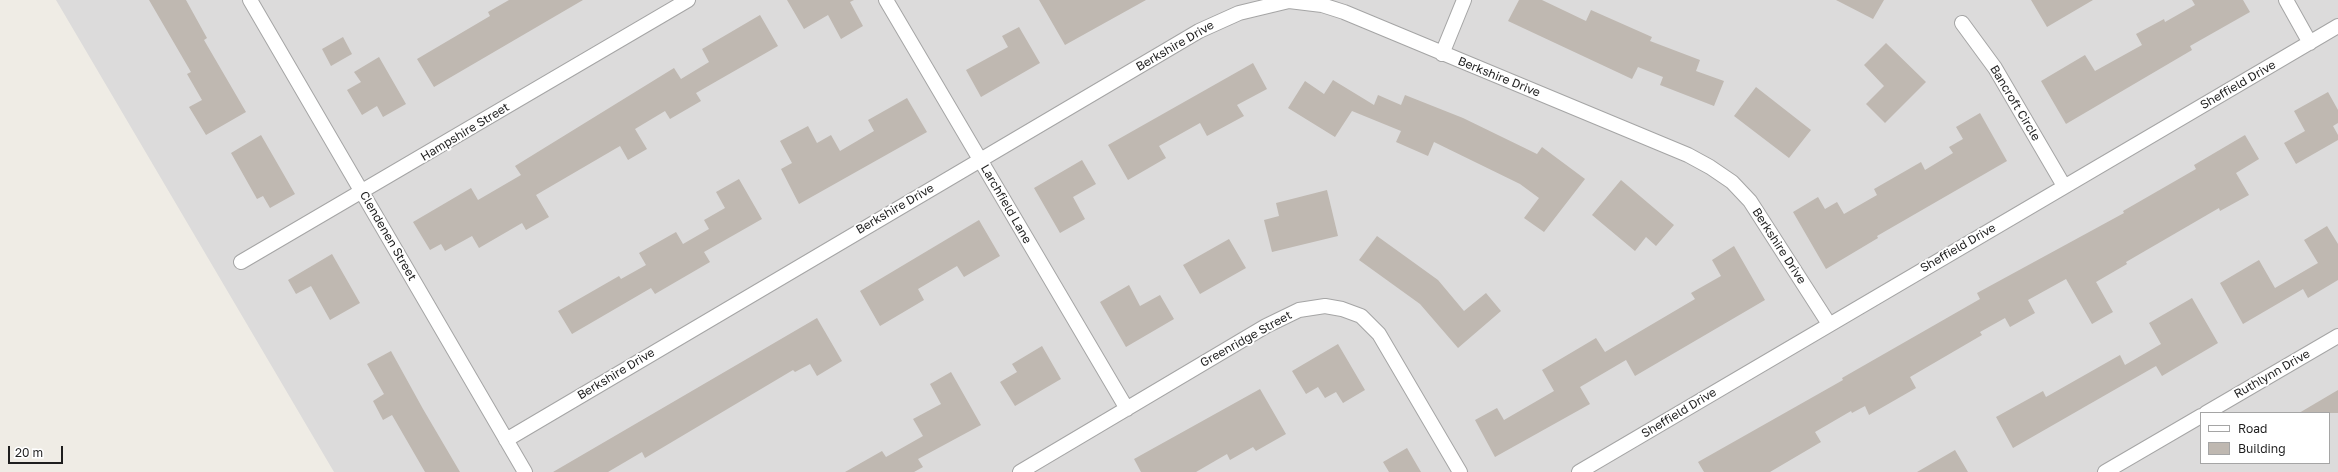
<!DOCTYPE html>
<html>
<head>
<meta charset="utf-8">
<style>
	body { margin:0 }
	#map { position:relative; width:2338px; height:472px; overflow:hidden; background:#efece5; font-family:"Golos Text",sans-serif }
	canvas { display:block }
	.legend { position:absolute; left:2200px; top:412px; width:130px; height:52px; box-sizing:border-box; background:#fff; border:1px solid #a5a5a5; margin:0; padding:5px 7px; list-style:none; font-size:12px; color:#1e1e1e }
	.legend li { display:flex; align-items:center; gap:8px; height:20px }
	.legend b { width:20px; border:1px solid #a5a5a5 }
	.scale { position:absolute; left:8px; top:446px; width:55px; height:18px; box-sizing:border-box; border:2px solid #1e1e1e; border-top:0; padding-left:5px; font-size:12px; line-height:14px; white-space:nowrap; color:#1e1e1e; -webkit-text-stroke:3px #fff; paint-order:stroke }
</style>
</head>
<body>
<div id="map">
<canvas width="2338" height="472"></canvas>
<ul class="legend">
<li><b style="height:5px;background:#fff"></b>Road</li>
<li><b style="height:11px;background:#bfb8b1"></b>Building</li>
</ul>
<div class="scale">20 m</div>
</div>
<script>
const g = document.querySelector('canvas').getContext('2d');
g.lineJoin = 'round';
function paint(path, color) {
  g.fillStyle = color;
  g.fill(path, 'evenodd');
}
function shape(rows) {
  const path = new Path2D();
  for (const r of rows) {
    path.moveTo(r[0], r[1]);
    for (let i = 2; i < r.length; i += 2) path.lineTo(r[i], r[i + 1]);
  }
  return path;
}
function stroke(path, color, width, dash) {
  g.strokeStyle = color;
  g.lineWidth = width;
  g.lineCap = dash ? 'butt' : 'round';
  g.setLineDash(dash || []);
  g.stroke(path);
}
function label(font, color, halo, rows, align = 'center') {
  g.font = font + ' "Golos Text",sans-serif';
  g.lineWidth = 4;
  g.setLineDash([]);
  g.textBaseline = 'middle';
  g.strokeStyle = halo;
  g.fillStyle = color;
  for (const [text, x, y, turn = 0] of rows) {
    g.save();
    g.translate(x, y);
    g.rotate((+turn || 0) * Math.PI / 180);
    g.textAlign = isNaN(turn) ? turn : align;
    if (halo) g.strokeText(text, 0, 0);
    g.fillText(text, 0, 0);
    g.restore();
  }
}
paint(shape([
	[56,0,2338,0,2338,472,334,472],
	[2201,413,2329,413,2329,463,2201,463]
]), '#dcdbdb');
paint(shape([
	[149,0,186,0,207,38,204,40,246,112,206,135,189,107,202,100,187,74,191,72],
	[509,0,583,0,434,87,417,59,490,16,488,12],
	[787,0,854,0,850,2,863,26,841,39,828,15,804,29],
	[1039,0,1146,0,1065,45],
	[1519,0,1542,0,1586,21,1591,10,1652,37,1650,41,1700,60,1696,71,1724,81,1714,106,1660,85,1663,77,1638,67,1632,79,1508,21],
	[1836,0,1884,0,1873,19],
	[2031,0,2093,0,2047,27],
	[2192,0,2243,0,2250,12,2190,46,2192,50,2066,124,2041,81,2085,55,2095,71,2142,45,2136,34,2164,19,2165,22,2195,5],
	[760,15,778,46,696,93,701,101,670,119,665,111,635,129,647,149,628,160,620,146,536,195,549,217,526,230,522,223,479,248,472,236,445,251,441,244,430,250,413,222,471,188,478,200,521,175,515,166,674,68,681,79,709,62,702,49],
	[1019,27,1040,63,981,97,966,70,1008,47,1002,36],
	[343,37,352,54,331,66,322,49],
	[1886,43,1926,82,1885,123,1866,104,1884,86,1864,65],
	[379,57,406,104,383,117,377,106,362,115,347,90,361,82,354,72],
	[1253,63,1267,89,1237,105,1244,116,1207,136,1200,123,1159,146,1166,158,1128,180,1108,145],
	[1333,80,1374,105,1378,95,1401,105,1405,95,1463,118,1537,154,1542,147,1585,179,1544,232,1524,218,1539,198,1520,184,1434,142,1428,156,1396,142,1401,131,1352,111,1335,137,1288,108,1305,81,1324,94],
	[1756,87,1811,130,1789,158,1734,116],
	[2328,92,2338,110,2338,123,2333,126,2338,135,2338,140,2296,164,2284,143,2305,131,2294,111],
	[907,98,927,132,799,204,781,169,792,163,780,141,808,126,817,143,831,135,840,151,874,131,868,120],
	[1980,113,2007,161,1877,236,1878,238,1826,269,1793,212,1818,197,1825,209,1837,202,1844,214,1877,195,1874,189,1921,162,1925,170,1953,153,1949,147,1963,139,1956,127],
	[261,135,295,194,270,208,263,196,257,199,231,153],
	[2245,135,2259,159,2236,173,2249,195,2220,211,2219,208,2126,262,2127,264,2096,282,2113,312,2092,324,2066,279,2028,300,2035,313,2010,327,2005,318,1980,332,1982,335,1910,377,1916,388,1869,415,1865,406,1852,413,1851,411,1815,432,1821,442,1770,472,1704,472,1698,462,1843,380,1842,378,1980,299,1977,293,2124,213,2123,211,2196,169,2194,165],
	[1082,160,1096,184,1073,197,1085,219,1060,233,1034,188],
	[739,179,762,219,704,252,710,262,655,294,651,288,572,334,558,311,619,276,621,279,646,265,639,253,676,232,683,244,709,229,704,220,725,208,716,192],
	[1621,180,1674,225,1656,246,1646,237,1635,251,1592,215],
	[1327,190,1338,236,1272,252,1264,220,1279,216,1276,203],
	[979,220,1000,256,964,277,957,266,918,289,924,300,880,326,860,291],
	[2327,226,2338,244,2338,280,2308,298,2303,289,2243,324,2220,283,2259,260,2275,288,2318,263,2304,240],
	[1377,236,1438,280,1464,311,1486,293,1501,311,1458,348,1420,304,1359,260],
	[1229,239,1246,268,1200,294,1183,265],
	[1734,246,1765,300,1635,376,1626,360,1580,387,1590,404,1495,457,1475,420,1497,408,1504,420,1554,391,1542,370,1596,338,1605,352,1695,299,1691,293,1721,276,1712,260],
	[332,254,360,303,330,320,311,286,296,294,288,280],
	[1129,285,1140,306,1160,295,1174,319,1126,347,1100,302],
	[2192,298,2218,343,2162,376,2156,366,2013,448,1996,417,2043,391,2046,397,2120,355,2125,365,2161,344,2149,323],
	[817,318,842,361,817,376,810,364,795,372,793,370,645,458,642,452,608,472,553,472],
	[1338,344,1365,390,1343,403,1336,392,1325,398,1318,387,1306,394,1292,371],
	[1042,346,1061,379,1015,406,1000,382,1017,372,1012,364],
	[391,351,423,409,460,472,425,472,392,415,383,420,373,401,384,394,367,364],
	[951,372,981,425,918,459,923,467,914,472,845,472,882,451,886,457,923,436,913,419,941,404,930,384],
	[1260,389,1286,434,1256,451,1253,447,1230,460,1227,454,1196,472,1141,472,1134,459],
	[2338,390,2338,413,2299,413],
	[1407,448,1421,472,1389,472,1383,462],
	[1955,450,1968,472,1917,472]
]), '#bfb8b1');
const street = shape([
	[250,0,525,472],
	[886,0,1127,409],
	[2286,0,2310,43],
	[1962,23,1995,68,2064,186],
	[1442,54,1464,0],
	[241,262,688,0],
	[2206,413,2338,336],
	[506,440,1199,31,1239,13,1289,1,1322,5,1344,12,1688,155,1710,167,1732,182,1750,201,1829,324],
	[1020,472,1266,326,1299,310,1325,306,1342,309,1361,316,1379,334,1460,472],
	[1579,472,2338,26],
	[2105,472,2201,416]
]);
stroke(street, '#a5a5a5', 16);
stroke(street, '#fff', 14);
label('12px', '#1e1e1e', '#fff', [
	["Berkshire Drive",1175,46,-30],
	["Berkshire Drive",1499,77,22],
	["Sheffield Drive",2238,85,-30],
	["Bancroft Circle",2015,103,59],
	["Hampshire Street",465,132,-31],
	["Larchfield Lane",1006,204,60],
	["Berkshire Drive",895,209,-30],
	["Clendenen Street",388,236,60],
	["Berkshire Drive",1779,246,57],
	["Sheffield Drive",1958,248,-30],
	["Greenridge Street",1246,339,-29],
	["Berkshire Drive",616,374,-31],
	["Ruthlynn Drive",2272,374,-30],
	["Sheffield Drive",1679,413,-31]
]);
</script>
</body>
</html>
